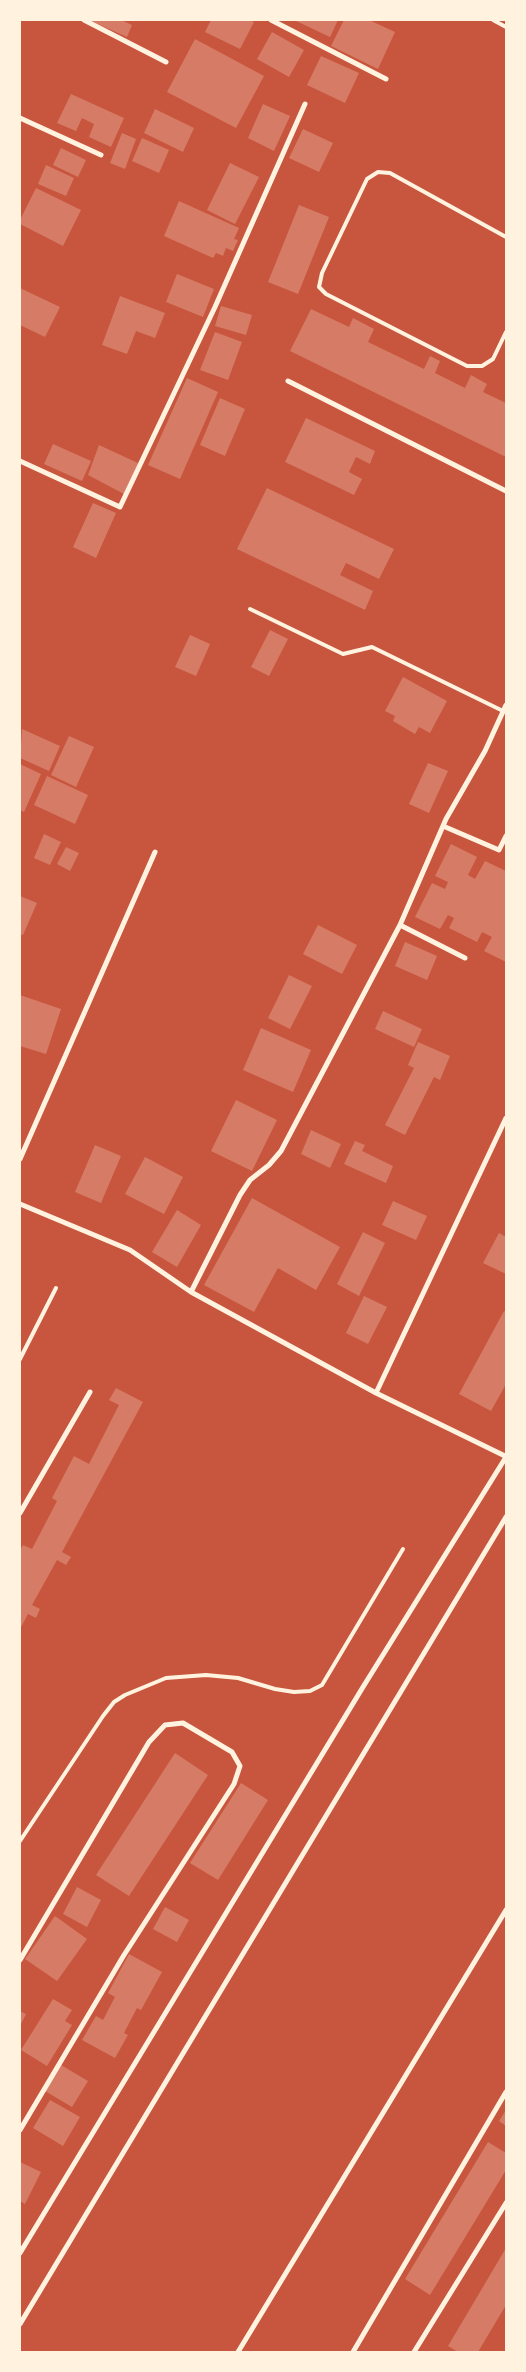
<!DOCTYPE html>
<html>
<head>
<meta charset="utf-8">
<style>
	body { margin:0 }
	#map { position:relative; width:526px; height:2372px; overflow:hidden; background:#c8553d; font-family:"IBM Plex Sans",sans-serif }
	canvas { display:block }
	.frame { position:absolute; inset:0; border:21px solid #fff3e0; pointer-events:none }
</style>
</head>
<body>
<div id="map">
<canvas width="526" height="2372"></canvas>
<div class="frame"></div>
</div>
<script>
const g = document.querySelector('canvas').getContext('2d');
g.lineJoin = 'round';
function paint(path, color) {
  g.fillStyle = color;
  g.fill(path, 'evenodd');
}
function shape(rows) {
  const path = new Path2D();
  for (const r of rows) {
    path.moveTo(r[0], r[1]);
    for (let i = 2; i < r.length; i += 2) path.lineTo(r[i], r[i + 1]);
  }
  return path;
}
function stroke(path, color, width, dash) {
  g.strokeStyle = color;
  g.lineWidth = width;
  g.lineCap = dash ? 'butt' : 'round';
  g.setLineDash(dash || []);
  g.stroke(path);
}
paint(shape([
	[89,20,121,20,132,25,127,37],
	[211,20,250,20,254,22,240,49,205,32],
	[294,20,338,20,330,37],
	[344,20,369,20,395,32,378,69,331,46],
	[272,32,304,50,289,77,257,59],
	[195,39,264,76,236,128,167,92],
	[321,56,359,73,345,103,307,85],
	[71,94,124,118,111,147,89,137,94,124,82,118,76,131,57,123],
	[263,104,290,116,274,151,248,138],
	[155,109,194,128,183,152,144,133],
	[303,129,333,143,319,172,289,158],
	[122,133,136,139,125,169,110,163],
	[142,138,169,150,159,173,132,161],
	[61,148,86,160,78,177,53,165],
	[230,163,259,177,235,224,207,210],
	[46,165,74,178,66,196,38,184],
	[36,188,81,210,63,246,20,224,20,220],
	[179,201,239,228,234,239,238,240,233,251,226,248,223,256,216,253,213,258,164,236],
	[299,205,329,217,298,294,268,282],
	[177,274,214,289,203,317,166,302],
	[20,288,60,307,45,337,20,325],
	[120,296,165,313,155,338,136,331,127,354,102,345],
	[221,306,252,315,246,335,215,326],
	[311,309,349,327,353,318,374,329,368,342,424,369,430,356,440,361,435,373,465,388,471,375,487,384,483,392,506,403,506,457,290,351],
	[215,332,242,342,228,380,200,370],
	[187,378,218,392,180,479,148,465],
	[220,398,245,409,225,456,200,445],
	[306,418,375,451,370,464,356,457,349,472,362,479,354,495,285,462],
	[53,444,91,461,82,481,44,464],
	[99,445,138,463,124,494,88,475],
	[267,488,394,549,379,579,346,563,340,575,373,591,365,610,237,549],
	[93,503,116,513,96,558,73,547],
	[270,630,288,639,269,676,251,667],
	[190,635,210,644,196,676,175,667],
	[403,677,447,701,430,733,419,727,415,734,393,721,395,716,385,711],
	[22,729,60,746,49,771,20,758],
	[69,736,94,747,76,787,51,775],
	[428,763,448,771,429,813,409,804],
	[20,764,41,774,24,812,20,810],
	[47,776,88,795,75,824,34,805],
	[44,834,61,842,50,865,34,858],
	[451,844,477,857,468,875,475,879,485,861,506,871,506,962,484,951,492,937,482,932,477,942,449,928,454,918,448,915,440,929,415,917,432,883,445,889,448,882,435,876],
	[66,847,79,853,70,871,57,864],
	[20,896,37,903,23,935,20,934],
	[318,925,357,945,342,974,303,954],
	[405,942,437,956,427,980,395,966],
	[289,975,312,986,290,1029,268,1018],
	[20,995,61,1009,46,1054,20,1046],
	[383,1011,422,1029,414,1047,375,1029],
	[261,1028,311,1050,293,1092,243,1070],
	[418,1042,450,1056,440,1080,434,1077,405,1135,385,1125,414,1068,408,1065],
	[236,1100,277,1120,252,1171,211,1151],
	[311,1130,341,1144,330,1168,301,1154],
	[355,1141,365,1145,362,1151,393,1166,386,1183,344,1164],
	[95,1145,121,1156,101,1203,75,1192],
	[145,1157,183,1177,164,1214,125,1194],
	[252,1198,340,1247,316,1290,278,1268,254,1312,204,1285],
	[393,1201,427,1216,416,1240,382,1225],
	[177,1210,201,1225,177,1267,152,1252],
	[363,1232,385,1243,359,1296,337,1284],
	[499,1233,506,1237,506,1274,483,1263],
	[364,1296,387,1307,368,1344,346,1333],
	[504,1311,506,1312,506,1384,491,1411,459,1394],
	[116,1388,143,1402,62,1552,71,1557,66,1565,57,1560,32,1605,40,1609,36,1618,28,1614,20,1629,20,1550,23,1545,32,1549,57,1501,52,1498,74,1456,89,1464,119,1405,109,1400],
	[175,1753,208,1775,129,1896,96,1875],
	[241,1783,268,1800,218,1880,190,1863],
	[77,1887,101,1900,87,1927,63,1914],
	[165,1907,189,1920,177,1942,153,1929],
	[55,1916,87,1939,57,1981,25,1959],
	[129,1954,162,1972,141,2010,137,2008,124,2033,128,2035,115,2058,82,2040,96,2016,103,2020,115,1997,108,1993],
	[53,1999,72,2010,65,2021,72,2025,47,2066,21,2050],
	[20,2011,26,2014,20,2026],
	[61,2065,88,2081,72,2107,45,2091],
	[50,2100,80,2117,63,2146,33,2128],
	[506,2110,506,2126,499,2121],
	[488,2142,506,2153,506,2170,430,2295,405,2279],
	[20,2162,41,2172,25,2204,20,2201],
	[506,2248,506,2305,478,2352,458,2352,448,2346]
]), '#d67c66');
stroke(shape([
	[493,20,506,27],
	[506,237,390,173,378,172,367,179,322,273,319,287,326,294,467,366,482,366,493,359,506,332],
	[250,609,343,654,372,647,503,711],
	[20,1359,56,1288],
	[20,1841,103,1716,114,1702,125,1695,166,1678,206,1675,238,1678,275,1689,294,1692,310,1691,322,1685,403,1549]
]), '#fff3e0', 4);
stroke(shape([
	[84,20,166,62],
	[271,20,386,79],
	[20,118,101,155],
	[288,381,506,491],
	[20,461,120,507,215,307,305,104],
	[443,826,499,850,506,836],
	[400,925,446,819,485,751,506,705],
	[465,958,400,925,281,1151,269,1165,250,1180,240,1195,191,1292,376,1393,505,1456],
	[20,1159,155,852],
	[20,1204,130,1250,191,1292],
	[376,1393,506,1118],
	[20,1513,90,1392],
	[20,1960,149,1742,165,1725,183,1723,232,1752,240,1766,234,1784,124,1955,20,2130],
	[20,2253,363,1687,506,1457],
	[20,2324,506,1517],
	[238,2352,506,1910],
	[353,2352,506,2092],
	[414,2352,506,2203]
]), '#fff3e0', 5);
</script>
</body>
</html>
